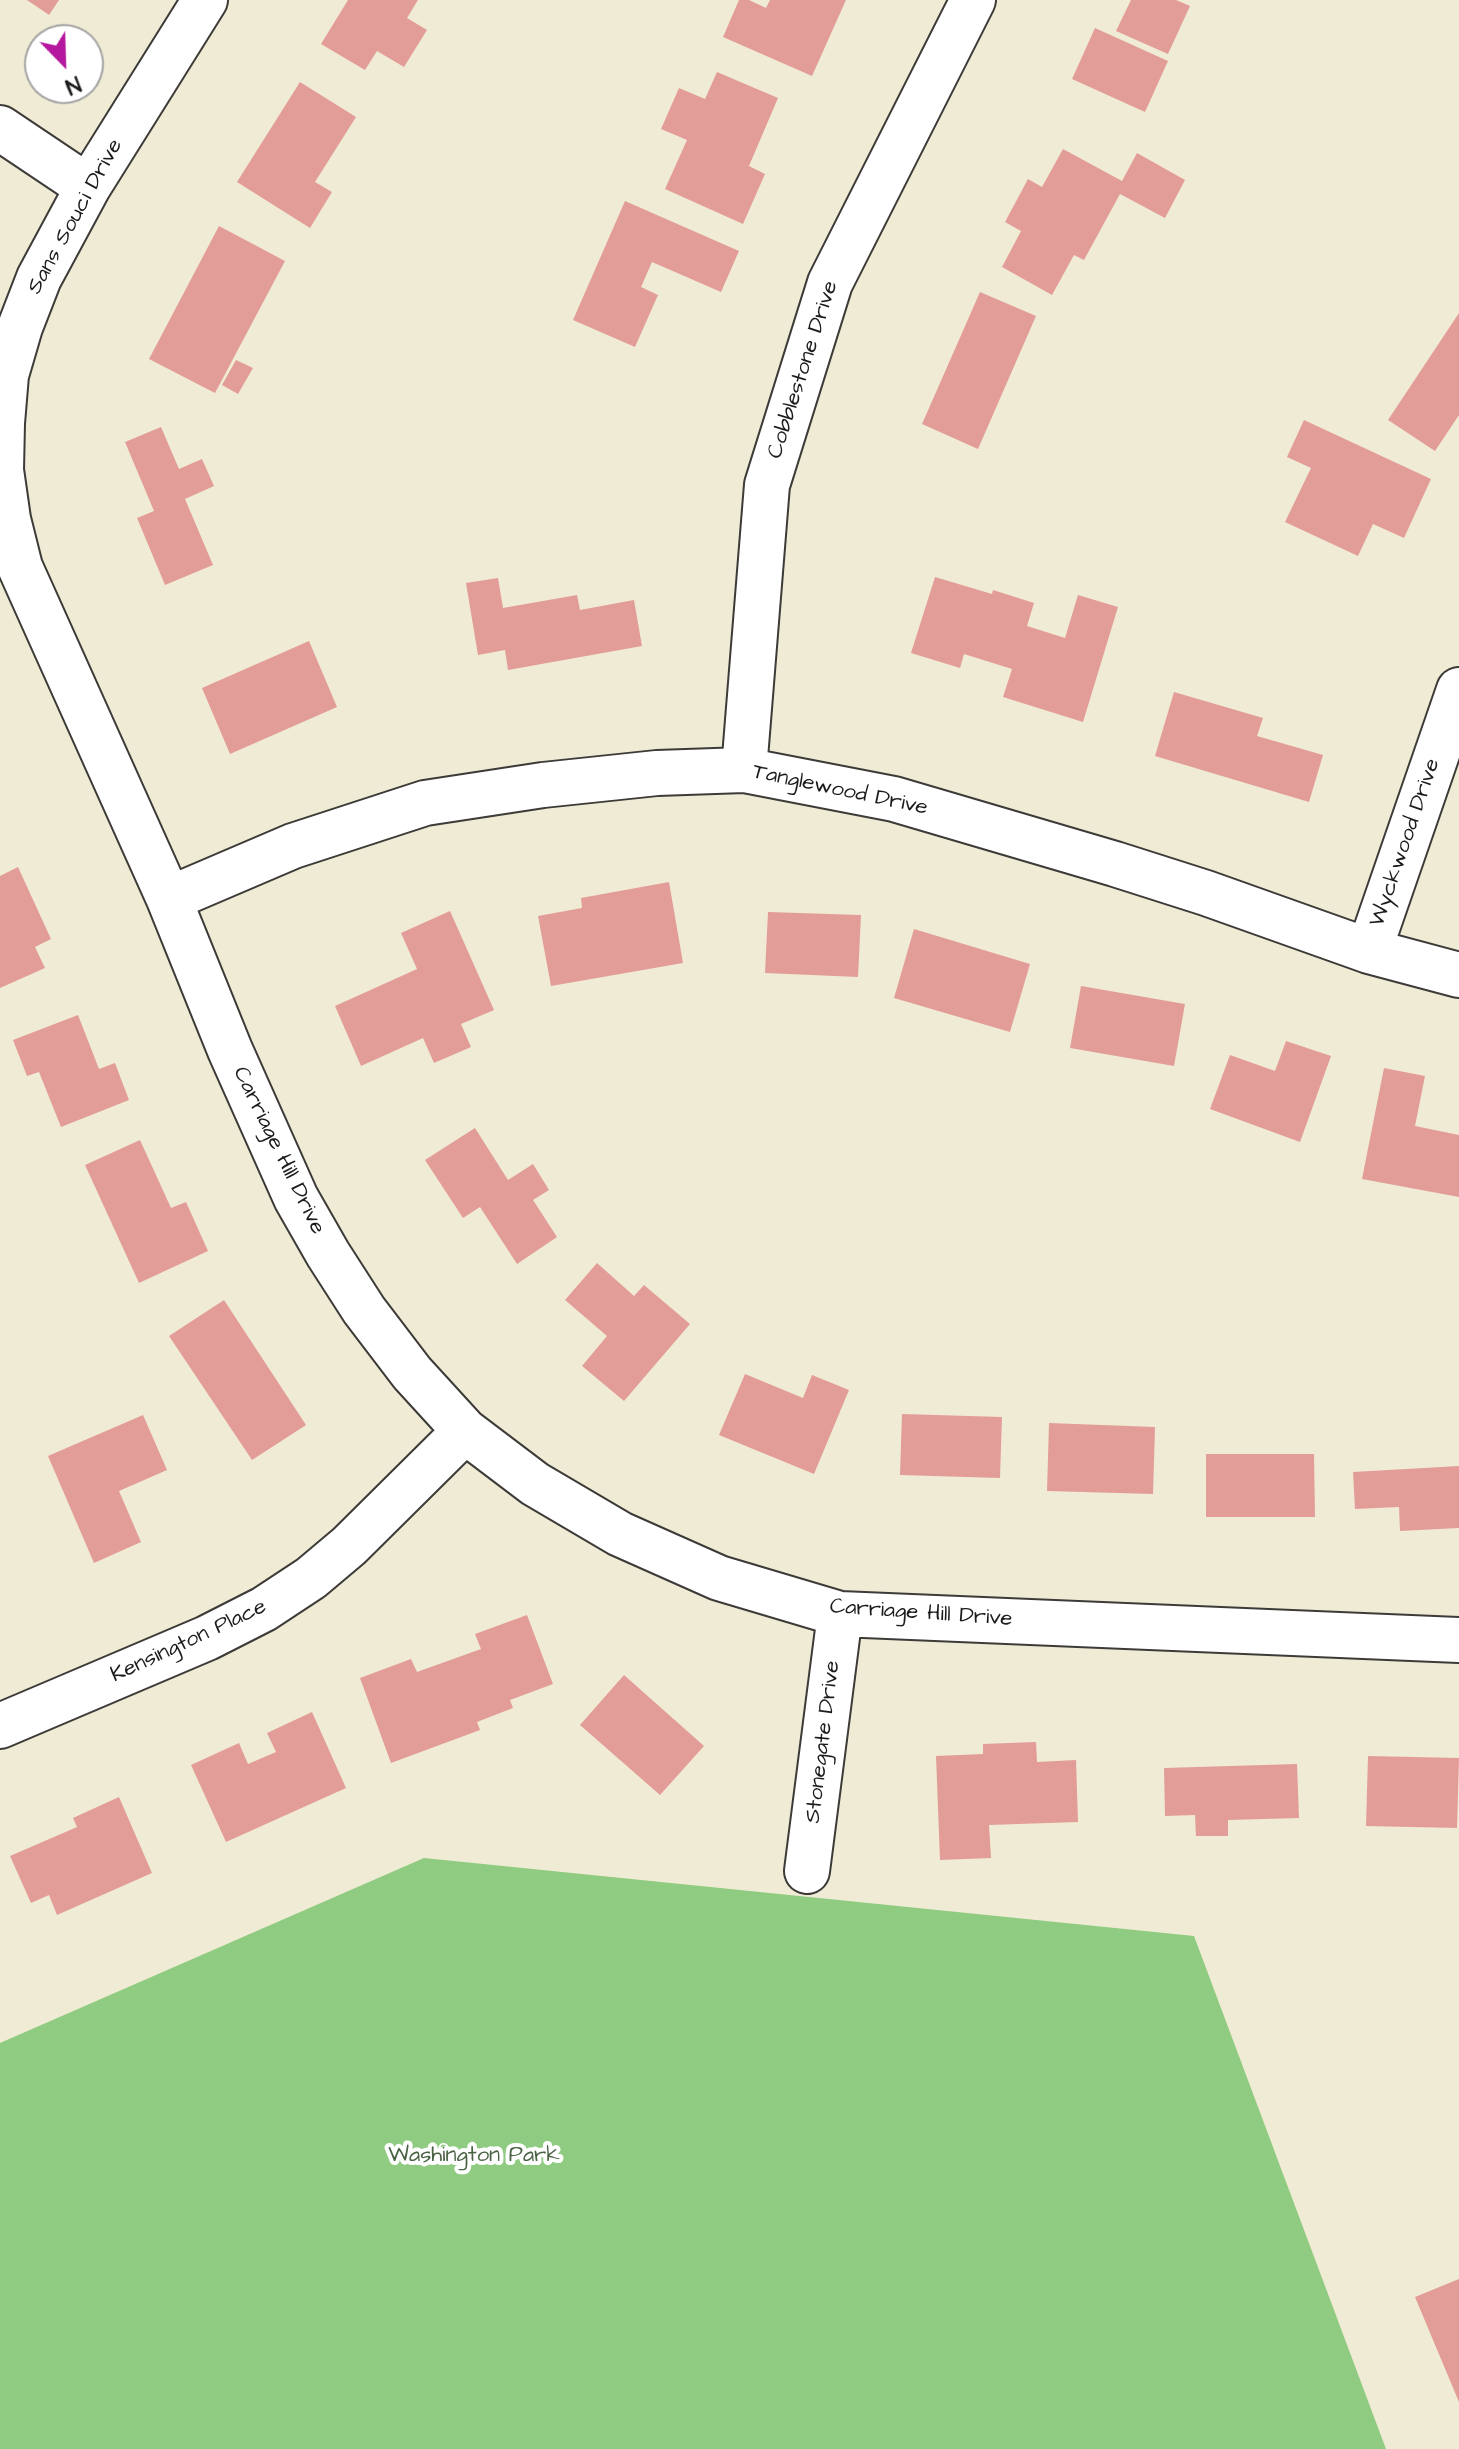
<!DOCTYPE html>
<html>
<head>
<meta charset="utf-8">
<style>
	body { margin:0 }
	#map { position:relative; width:1459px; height:2449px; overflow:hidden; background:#f0ebd4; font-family:"Architects Daughter",sans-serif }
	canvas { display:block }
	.north { position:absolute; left:24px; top:24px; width:80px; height:80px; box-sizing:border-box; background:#fff; border:2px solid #a4a4a4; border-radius:50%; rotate:157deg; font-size:22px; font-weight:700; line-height:32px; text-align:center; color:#1c1c1c }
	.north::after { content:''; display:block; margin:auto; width:28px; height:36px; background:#b5179e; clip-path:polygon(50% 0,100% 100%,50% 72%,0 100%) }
</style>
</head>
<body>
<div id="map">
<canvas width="1459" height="2449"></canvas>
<div class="north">N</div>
</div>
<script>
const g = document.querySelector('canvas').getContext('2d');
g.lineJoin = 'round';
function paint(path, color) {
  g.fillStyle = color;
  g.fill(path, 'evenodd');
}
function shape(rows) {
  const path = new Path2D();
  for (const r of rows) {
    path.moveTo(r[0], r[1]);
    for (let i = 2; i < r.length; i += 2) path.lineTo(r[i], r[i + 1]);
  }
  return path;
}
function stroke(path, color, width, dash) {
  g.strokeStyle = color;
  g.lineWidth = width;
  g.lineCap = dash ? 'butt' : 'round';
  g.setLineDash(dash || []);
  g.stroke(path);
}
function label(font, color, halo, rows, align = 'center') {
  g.font = font + ' "Architects Daughter",sans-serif';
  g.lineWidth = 8;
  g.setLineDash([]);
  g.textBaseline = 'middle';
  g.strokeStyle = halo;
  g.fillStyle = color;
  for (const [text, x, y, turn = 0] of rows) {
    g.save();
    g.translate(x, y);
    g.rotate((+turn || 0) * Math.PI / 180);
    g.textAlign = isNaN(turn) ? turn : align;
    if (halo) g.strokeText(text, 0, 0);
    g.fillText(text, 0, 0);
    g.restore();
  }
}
paint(shape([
	[424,1858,1194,1936,1386,2449,0,2449,0,2043]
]), '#8fcb80');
paint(shape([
	[27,0,59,0,49,15],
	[348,0,418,0,407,18,427,30,404,67,377,51,365,70,321,44],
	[739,0,749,0,766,8,770,0,846,0,812,76,723,37],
	[1131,0,1176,0,1190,6,1168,54,1116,31],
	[1095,28,1168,61,1145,112,1072,79],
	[717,72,778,98,749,166,765,174,743,224,665,189,687,140,661,129,679,88,705,99],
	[300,82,356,117,315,182,332,192,310,228,237,182],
	[1063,149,1122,181,1137,153,1185,180,1165,218,1120,194,1084,260,1074,255,1052,295,1002,267,1021,231,1005,222,1028,179,1042,187],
	[625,201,739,251,721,292,652,262,641,287,658,295,635,347,573,320],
	[219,226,285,261,215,393,149,359],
	[980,292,1036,316,978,449,922,424],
	[1459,313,1459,415,1435,451,1388,420],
	[236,360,253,368,238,394,222,385],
	[1304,420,1431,479,1404,538,1373,524,1358,556,1285,522,1311,468,1287,457],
	[161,427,179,469,202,459,214,486,185,499,213,565,165,585,137,518,154,511,125,442],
	[935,577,992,594,993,590,1034,603,1027,626,1065,638,1078,595,1118,607,1083,722,1003,697,1012,669,964,654,960,668,911,653],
	[498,578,503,608,577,595,580,610,634,600,642,646,508,670,505,650,478,655,466,583],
	[309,641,337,707,230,754,202,688],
	[1174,692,1263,718,1257,736,1323,755,1309,802,1155,756],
	[18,867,51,939,35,947,45,968,0,988,0,876],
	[669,882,683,963,551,986,538,916,582,908,581,898],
	[450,911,494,1010,461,1024,471,1047,434,1063,423,1038,361,1066,335,1006,417,969,401,933],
	[768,912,861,915,858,977,765,973],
	[914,929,1030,964,1010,1032,894,998],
	[1081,986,1185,1004,1174,1066,1070,1048],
	[78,1015,99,1069,115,1063,129,1100,61,1127,39,1072,27,1076,13,1040],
	[1286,1041,1331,1056,1300,1142,1210,1109,1230,1055,1275,1071],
	[1384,1068,1425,1076,1415,1126,1459,1135,1459,1197,1362,1179],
	[475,1128,508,1180,533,1164,549,1190,533,1200,557,1237,517,1264,480,1207,463,1218,425,1160],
	[140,1140,171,1208,186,1202,208,1251,139,1283,85,1165],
	[597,1263,634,1296,644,1285,690,1324,624,1401,582,1366,607,1336,565,1300],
	[224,1300,306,1425,252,1460,169,1336],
	[745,1374,803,1398,812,1375,849,1390,814,1474,719,1435],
	[902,1414,1002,1417,1000,1478,900,1475],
	[143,1415,167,1470,119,1491,141,1542,94,1563,48,1456],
	[1049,1423,1155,1427,1153,1494,1047,1491],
	[1206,1454,1314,1454,1315,1517,1206,1517],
	[1459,1466,1459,1528,1400,1531,1399,1507,1355,1509,1353,1472],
	[527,1615,553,1684,510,1700,513,1708,477,1722,480,1730,391,1763,360,1678,411,1659,417,1672,481,1649,475,1634],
	[624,1675,704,1746,660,1795,580,1725],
	[312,1712,346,1788,226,1842,191,1765,239,1743,248,1764,276,1752,267,1733],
	[1036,1742,1037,1762,1076,1760,1078,1822,989,1825,991,1858,940,1860,936,1756,983,1754,983,1744],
	[1368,1756,1459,1758,1457,1828,1366,1826],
	[1297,1764,1299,1818,1228,1820,1228,1836,1196,1836,1195,1815,1165,1816,1164,1768],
	[119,1797,152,1873,57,1915,49,1895,31,1903,10,1856,77,1827,73,1818],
	[1459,2279,1459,2402,1415,2297]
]), '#e39d98');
const minor = shape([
	[205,0,88,187,39,278,20,327,6,375,2,423,1,470,8,519,20,567,169,899,230,1050,296,1198,328,1254,364,1310,412,1373,465,1431,535,1484,620,1534,719,1578,840,1614,1459,1640],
	[0,128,88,187],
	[744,770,767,485,830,283,973,0],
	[169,899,293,846,425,803,543,785,657,773,744,770,894,799,1115,864,1206,893,1369,951,1459,975],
	[1369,951,1459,690],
	[0,1726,207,1638,264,1609,311,1578,349,1546,465,1431],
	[807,1871,840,1614]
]);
stroke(minor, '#3c3b38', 48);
stroke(minor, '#fff', 44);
label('22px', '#1c1c1c', '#fff', [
	["Sans Souci Drive",76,217,-61],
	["Cobblestone Drive",804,370,-72],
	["Tanglewood Drive",840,791,12],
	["Wyckwood Drive",1406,843,-71],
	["Carriage Hill Drive",278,1151,64],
	["Carriage Hill Drive",921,1614,4],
	["Kensington Place",189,1642,-25],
	["Stonegate Drive",824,1742,-83]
]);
label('22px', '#4a6244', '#fff', [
	["Washington Park",474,2156]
]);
</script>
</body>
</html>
